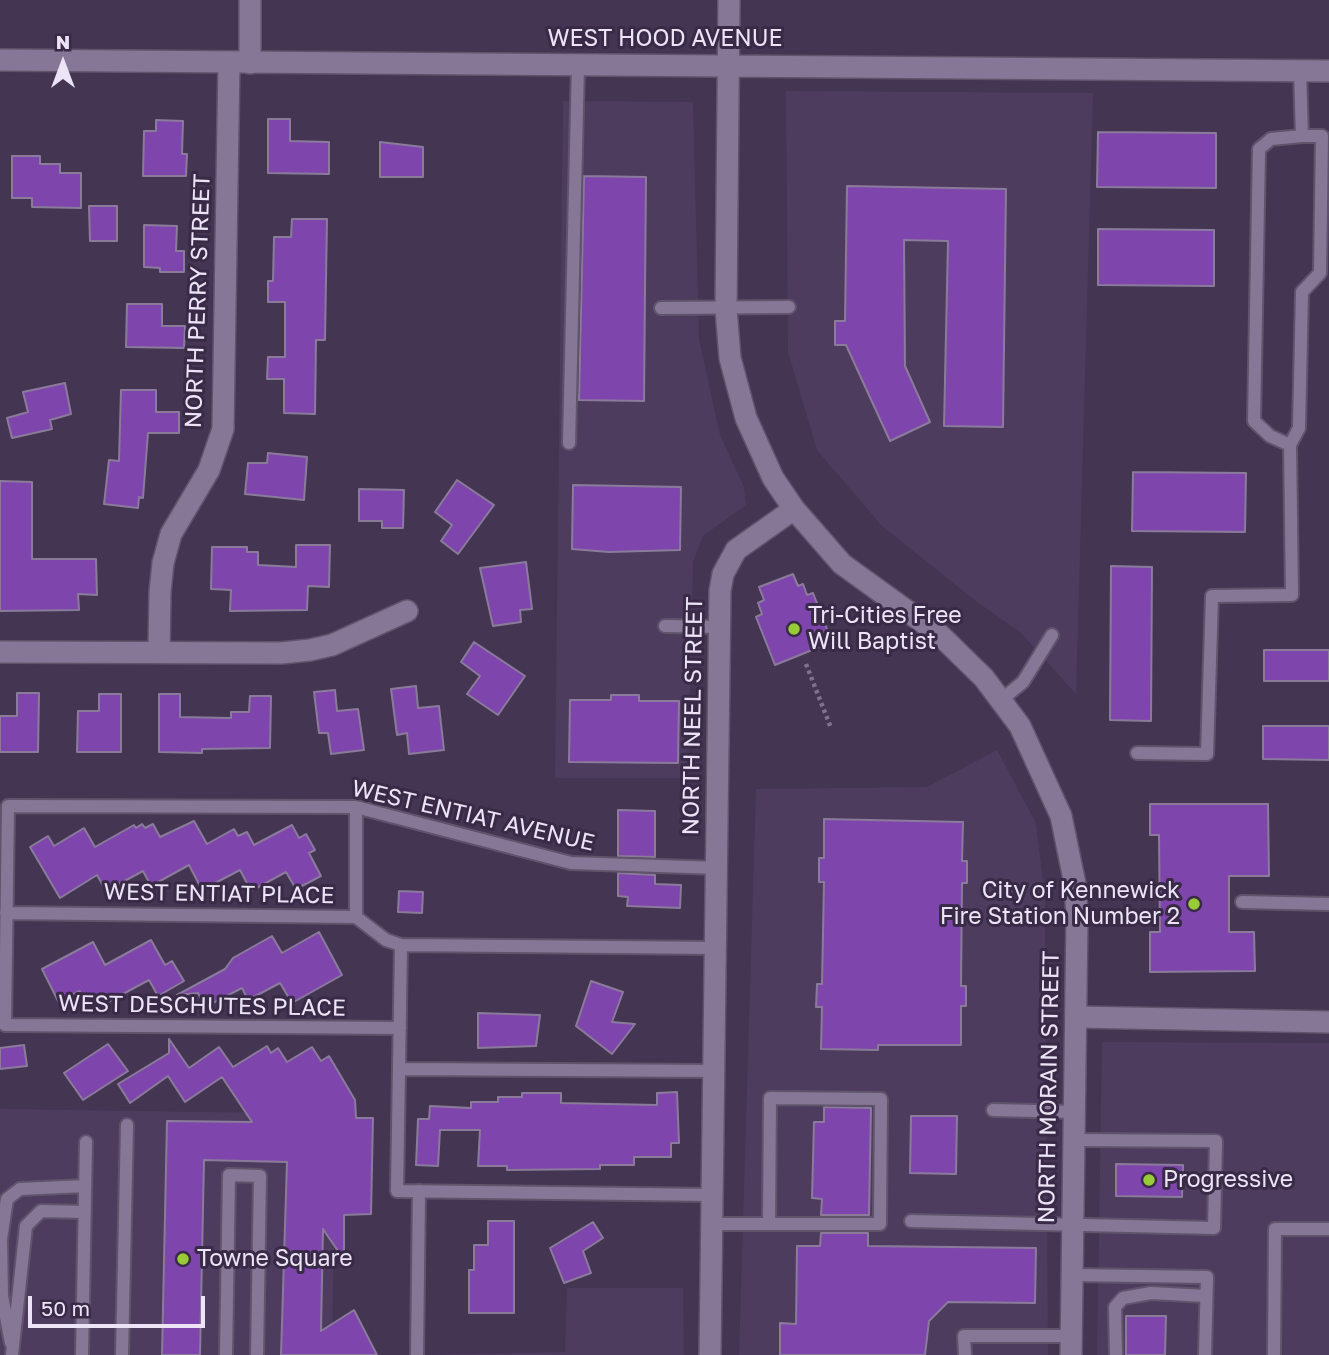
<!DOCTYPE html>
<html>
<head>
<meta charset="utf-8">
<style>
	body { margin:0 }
	#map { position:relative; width:1329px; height:1355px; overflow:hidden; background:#443552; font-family:"Golos Text",sans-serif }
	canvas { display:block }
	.north { position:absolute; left:28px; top:28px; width:70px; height:70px; -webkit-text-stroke:5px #392b47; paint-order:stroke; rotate:0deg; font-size:19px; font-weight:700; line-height:28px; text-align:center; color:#ece4f6 }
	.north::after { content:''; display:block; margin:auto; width:24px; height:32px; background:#ece4f6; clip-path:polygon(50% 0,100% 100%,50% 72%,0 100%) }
	.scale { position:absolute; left:28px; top:1296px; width:177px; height:32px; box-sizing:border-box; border:4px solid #ece4f6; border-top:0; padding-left:9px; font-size:21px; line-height:24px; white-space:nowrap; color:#ece4f6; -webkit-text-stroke:5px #392b47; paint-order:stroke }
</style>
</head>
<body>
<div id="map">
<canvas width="1329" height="1355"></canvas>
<div class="north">N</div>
<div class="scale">50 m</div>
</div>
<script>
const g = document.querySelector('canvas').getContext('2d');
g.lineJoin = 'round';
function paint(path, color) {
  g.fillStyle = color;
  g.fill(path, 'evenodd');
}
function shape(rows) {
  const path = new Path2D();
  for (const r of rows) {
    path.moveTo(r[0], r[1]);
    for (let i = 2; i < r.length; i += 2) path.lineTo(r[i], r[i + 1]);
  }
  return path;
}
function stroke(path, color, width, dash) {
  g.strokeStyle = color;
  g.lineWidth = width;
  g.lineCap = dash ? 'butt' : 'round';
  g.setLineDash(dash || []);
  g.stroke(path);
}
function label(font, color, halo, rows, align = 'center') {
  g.font = font + ' "Golos Text",sans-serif';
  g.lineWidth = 6;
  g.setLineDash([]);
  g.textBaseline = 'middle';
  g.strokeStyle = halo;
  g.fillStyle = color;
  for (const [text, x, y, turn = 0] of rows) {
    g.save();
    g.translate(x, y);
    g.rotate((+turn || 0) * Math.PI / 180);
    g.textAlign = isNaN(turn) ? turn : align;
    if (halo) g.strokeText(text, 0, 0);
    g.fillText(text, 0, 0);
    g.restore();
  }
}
paint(shape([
	[786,91,1093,93,1076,694,1020,632,977,602,882,526,817,450,788,352],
	[563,101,693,102,699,339,720,435,744,487,746,505,703,536,693,562,688,778,555,778],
	[997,750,1036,823,1045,900,1048,1355,739,1355,756,789,927,787],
	[1102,1042,1329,1043,1329,1355,1097,1355],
	[0,1109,336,1114,332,1355,0,1355],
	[567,1288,683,1288,684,1355,431,1355,565,1352]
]), '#4e3c5f');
const building = shape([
	[268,119,290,119,290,141,329,142,329,174,268,173,268,119],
	[156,120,183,121,182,154,187,154,186,176,143,176,144,131,156,131,156,120],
	[1098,132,1216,133,1216,188,1097,187,1098,132],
	[380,142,423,147,423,177,380,177,380,142],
	[12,156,40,156,40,164,60,164,60,173,81,173,81,208,32,207,32,198,12,198,12,156],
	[584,176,646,177,644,401,579,400,584,176],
	[847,186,1006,189,1003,427,944,426,948,241,904,240,905,366,930,422,890,441,846,345,835,345,835,321,845,321,847,186],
	[89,206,117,206,117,241,90,241,89,206],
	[292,219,327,219,325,340,316,340,315,414,284,413,284,379,267,379,268,357,285,357,285,302,268,302,268,281,273,281,274,237,291,237,292,219],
	[144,225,177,226,176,251,184,251,184,272,160,272,160,268,144,267,144,225],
	[1098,229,1214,230,1214,286,1098,285,1098,229],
	[127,304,162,304,162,326,185,326,184,348,126,347,127,304],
	[65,383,71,414,50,420,52,429,12,438,7,418,28,412,23,392,65,383],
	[121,390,156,390,156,412,179,412,179,433,148,433,143,498,139,497,138,508,104,504,109,460,119,461,121,390],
	[268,453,307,457,304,500,245,494,248,463,267,463,268,453],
	[1133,472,1246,473,1245,532,1132,531,1133,472],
	[457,480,494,505,458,554,441,541,452,525,435,512,457,480],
	[0,481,32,482,32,559,96,559,97,595,78,594,79,610,0,611,0,481],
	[573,485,681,487,680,550,609,552,572,549,573,485],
	[359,489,404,490,403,528,382,528,382,521,359,521,359,489],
	[296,545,330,545,329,587,308,586,307,610,230,611,231,590,211,589,212,547,247,547,247,552,258,552,258,565,296,567,296,545],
	[526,562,532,609,520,610,521,622,493,626,480,568,526,562],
	[1111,566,1152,567,1151,721,1110,720,1111,566],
	[793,574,798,586,803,584,807,595,813,593,832,642,775,665,756,617,762,614,758,603,764,600,759,587,793,574],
	[474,642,525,676,498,715,467,694,480,676,461,662,474,642],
	[1264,650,1329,650,1329,681,1264,681,1264,650],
	[416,686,418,708,439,706,444,750,409,754,407,733,397,735,391,689,416,686],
	[335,690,337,711,358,709,364,750,331,754,328,733,319,733,314,692,335,690],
	[17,693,39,693,38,752,0,752,0,716,17,716,17,693],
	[99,694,121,694,121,752,77,752,78,711,99,711,99,694],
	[159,694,180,694,180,717,231,718,231,712,249,712,250,696,271,696,270,748,202,749,202,753,159,752,159,694],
	[611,695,639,695,639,701,679,701,678,763,569,762,570,700,611,700,611,695],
	[1263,726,1329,726,1329,760,1263,759,1263,726],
	[1150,804,1268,804,1269,876,1229,876,1229,932,1254,932,1255,971,1150,972,1150,932,1160,932,1159,835,1150,835,1150,804],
	[618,810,655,811,655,857,618,856,618,810],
	[824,819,963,822,962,861,967,861,967,883,962,883,961,986,966,986,966,1006,961,1006,961,1045,878,1045,878,1050,821,1049,822,1007,816,1007,817,984,822,984,824,882,819,882,819,858,824,858,824,819],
	[194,821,207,844,234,829,238,836,247,832,254,845,292,825,299,838,306,834,315,850,309,853,321,876,296,889,286,872,251,891,240,870,202,890,189,865,151,886,143,871,106,891,97,875,60,898,30,847,48,836,54,846,84,828,95,847,134,825,136,828,142,824,145,828,153,824,160,837,194,821],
	[618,873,655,875,655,884,681,885,680,908,627,906,628,897,618,896,618,873],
	[399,891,423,892,422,913,398,912,399,891],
	[319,932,342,975,292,1003,280,983,248,1000,242,988,205,1007,198,993,177,995,225,969,233,958,272,936,282,953,319,932],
	[151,940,165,965,172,961,184,981,158,996,149,980,106,1003,80,1003,80,991,58,1001,42,969,93,942,105,965,151,940],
	[591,981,623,992,612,1022,635,1024,612,1054,576,1026,591,981],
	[478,1013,540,1015,536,1046,478,1048,478,1013],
	[169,1039,189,1068,219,1047,233,1067,267,1046,271,1053,278,1048,287,1062,312,1047,321,1061,329,1056,355,1100,356,1118,373,1118,371,1214,344,1215,344,1260,323,1229,321,1331,354,1310,377,1355,281,1355,287,1162,204,1160,200,1355,162,1355,167,1121,252,1122,222,1077,185,1102,168,1076,130,1103,118,1084,169,1053,169,1039],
	[108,1044,128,1071,83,1100,64,1073,108,1044],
	[24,1045,27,1066,0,1069,0,1048,24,1045],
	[677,1092,679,1143,671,1143,671,1157,634,1157,634,1165,600,1165,600,1169,507,1170,507,1166,478,1166,480,1130,440,1130,438,1166,416,1165,418,1119,429,1119,430,1106,471,1108,471,1102,498,1102,498,1097,522,1097,522,1093,561,1093,561,1103,657,1105,657,1093,677,1092],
	[824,1107,871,1108,869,1215,821,1215,822,1199,812,1198,814,1122,824,1122,824,1107],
	[911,1116,957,1116,956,1174,910,1173,911,1116],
	[1116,1164,1183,1165,1182,1197,1116,1196,1116,1164],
	[488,1221,514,1221,514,1313,469,1313,469,1270,474,1270,474,1245,488,1245,488,1221],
	[593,1222,603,1238,583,1251,591,1273,564,1283,550,1248,593,1222],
	[821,1233,868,1233,868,1246,1036,1248,1035,1303,948,1302,929,1321,925,1355,780,1355,780,1323,796,1324,797,1246,820,1246,821,1233],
	[1126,1316,1166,1316,1165,1355,1126,1355,1126,1316]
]);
paint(building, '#7e46ac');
stroke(building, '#8b7b9b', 2);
const lane = shape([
	[661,308,789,307],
	[569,443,578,65],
	[1290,445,1270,436,1254,421,1259,149,1271,139,1302,136],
	[665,626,720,627],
	[1001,700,1023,682,1052,635],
	[1137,753,1207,754,1212,596,1292,595,1290,445,1299,428,1302,292,1320,273,1322,136,1302,136,1300,71],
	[356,807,356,917],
	[1242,902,1329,904],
	[6,913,356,917,386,940,401,945,717,948],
	[401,945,397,1191,713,1195],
	[400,1028,5,1025,8,806,356,807,571,863,718,868],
	[400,1069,715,1071],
	[993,1110,1075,1112],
	[911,1221,1214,1228,1216,1141,1075,1140],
	[713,1224,880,1224,881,1099,770,1098,769,1223],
	[1072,1275,1207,1277,1205,1355],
	[11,1343,2,1296,1,1239,7,1199,20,1189,85,1186],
	[1274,1354,1275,1229,1329,1229],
	[12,1355,26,1226,41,1211,84,1212],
	[82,1355,86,1142],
	[122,1355,127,1125],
	[226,1355,229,1175,260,1176,257,1355],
	[417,1355,419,1191],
	[965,1355,964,1336,1072,1336],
	[1116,1355,1115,1307,1123,1298,1151,1293,1206,1296]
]);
const street = shape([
	[250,0,250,63],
	[0,652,281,653,310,650,332,645,407,611],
	[159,652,160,592,163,563,171,534,209,470,223,429,229,62],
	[1077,1017,1329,1022],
	[710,1355,720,591,723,574,736,550,794,509]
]);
const secondary = shape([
	[729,0,726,309,730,358,746,418,773,478,794,509,842,564,939,634,984,678,1020,726,1061,816,1075,884,1077,917,1071,1355],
	[0,60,1329,71]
]);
stroke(lane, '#60546c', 16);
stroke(street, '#60546c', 24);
stroke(secondary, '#60546c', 24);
stroke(shape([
	[806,664,831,728]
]), '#7f728b', 4.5, [3.5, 3.5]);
stroke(lane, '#877797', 12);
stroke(street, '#877797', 21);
stroke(secondary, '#877797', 21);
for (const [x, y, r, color] of [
	[794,629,7,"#98cb37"],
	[1194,904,7,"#98cb37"],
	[1149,1180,7,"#98cb37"],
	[183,1259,7,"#98cb37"]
]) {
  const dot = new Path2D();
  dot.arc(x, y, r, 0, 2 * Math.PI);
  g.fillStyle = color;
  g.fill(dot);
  stroke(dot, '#392b47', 2.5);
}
label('23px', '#ece4f6', '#392b47', [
	["WEST HOOD AVENUE",665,39],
	["NORTH PERRY STREET",198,301,-88],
	["NORTH NEEL STREET",693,716,-89],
	["WEST ENTIAT AVENUE",473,816,13],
	["WEST ENTIAT PLACE",219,894,1],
	["WEST DESCHUTES PLACE",202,1006,1],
	["NORTH MORAIN STREET",1049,1087,-89]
]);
label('23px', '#ece4f6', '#392b47', [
	["Tri-Cities Free",808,616],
	["Will Baptist",808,642],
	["City of Kennewick",1180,891,"right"],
	["Fire Station Number 2",1180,917,"right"],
	["Progressive",1163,1180],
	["Towne Square",197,1259]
], 'left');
</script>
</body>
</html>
